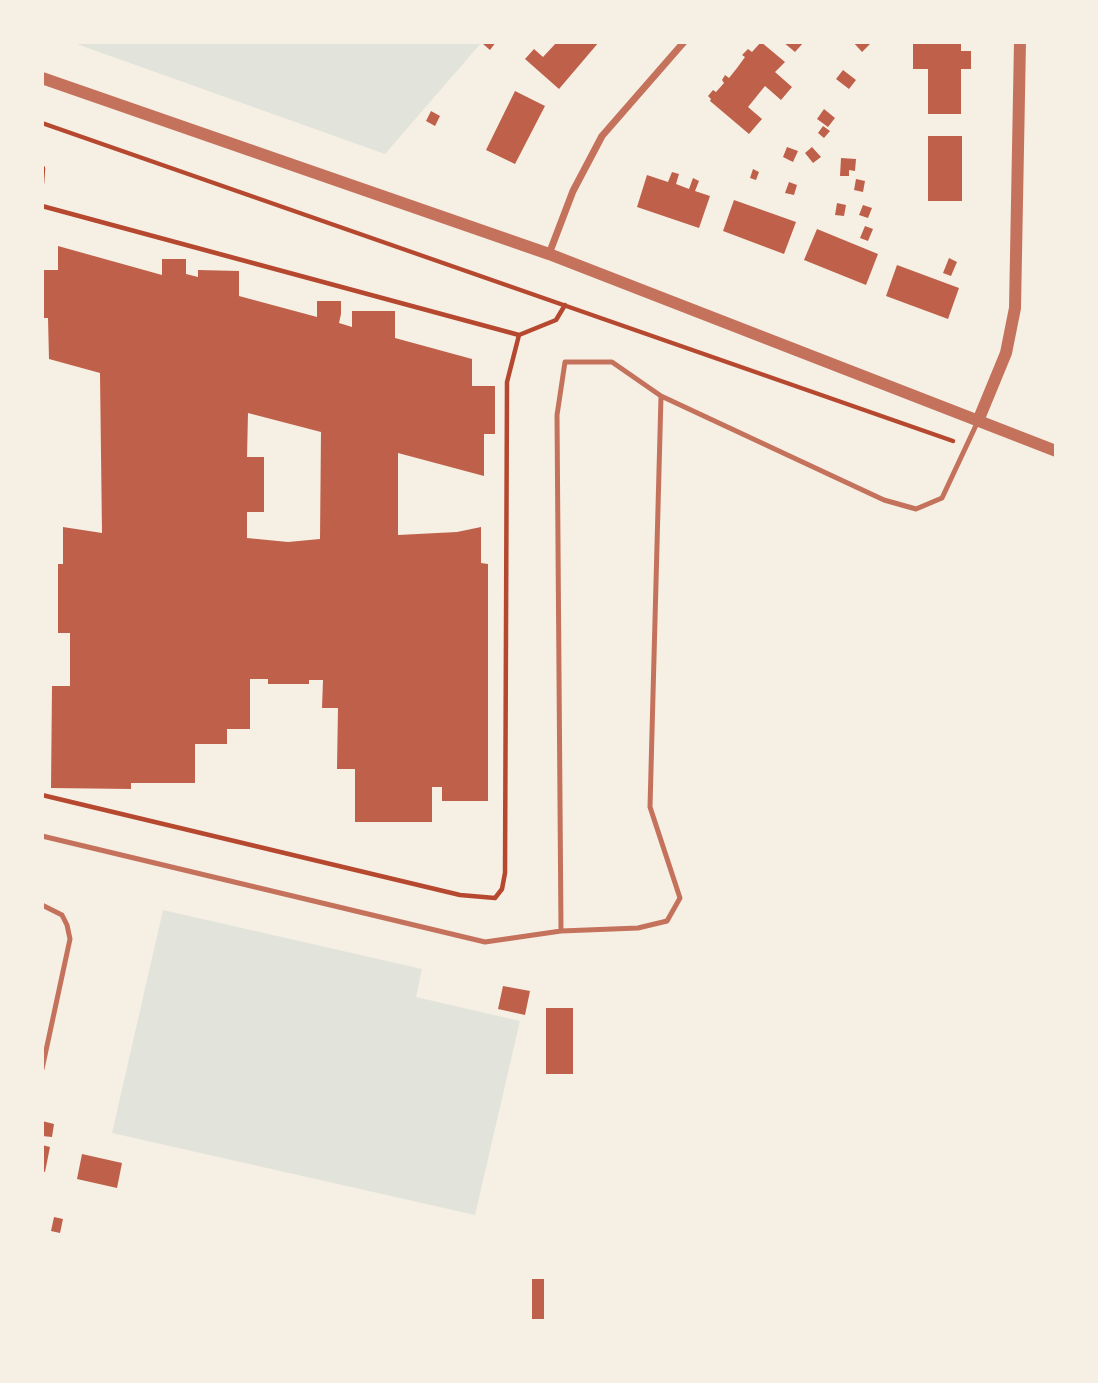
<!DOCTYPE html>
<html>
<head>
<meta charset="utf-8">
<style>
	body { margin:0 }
	#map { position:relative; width:1098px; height:1383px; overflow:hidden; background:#f6efe4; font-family:Signika,sans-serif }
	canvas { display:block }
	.frame { position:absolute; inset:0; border:44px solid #f6efe4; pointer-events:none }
</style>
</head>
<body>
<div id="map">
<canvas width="1098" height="1383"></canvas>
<div class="frame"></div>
</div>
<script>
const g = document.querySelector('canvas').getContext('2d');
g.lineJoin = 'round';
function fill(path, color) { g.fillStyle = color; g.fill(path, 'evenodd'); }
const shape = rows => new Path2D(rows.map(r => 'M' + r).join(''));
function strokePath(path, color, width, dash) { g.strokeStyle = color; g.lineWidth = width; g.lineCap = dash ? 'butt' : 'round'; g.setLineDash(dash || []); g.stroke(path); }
fill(shape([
	[71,42,482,42,385,154],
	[163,910,422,969,416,997,520,1021,475,1215,112,1133]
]), '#e2e4dc');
fill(shape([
	[484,42,496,42,490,50,483,44],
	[557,42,599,42,559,89,525,59,534,49,543,57],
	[761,42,785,62,775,72,792,87,781,100,765,86,748,107,762,119,749,134,710,101,711,99,708,96,713,90,716,92,724,83,722,80,725,75,729,78,737,68,745,57,742,55,748,49,752,52],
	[783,42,804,42,795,52],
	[853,42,872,42,862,52],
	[961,42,961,51,971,51,971,69,961,69,961,114,928,114,928,69,913,69,913,43],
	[843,70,856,80,849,89,836,79],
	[515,91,545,106,515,164,486,150],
	[824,109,835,118,828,127,817,119],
	[431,111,440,116,435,126,426,121],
	[823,126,830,131,824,138,818,133],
	[928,136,962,136,962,201,928,201],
	[787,147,798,151,793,162,783,157],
	[812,147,821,157,813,163,805,153],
	[841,158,856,159,855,171,849,170,849,176,840,176],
	[753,169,759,172,756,180,750,178],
	[672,172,679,174,676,184,689,189,693,178,699,181,695,191,710,196,699,228,637,207,647,175,668,182],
	[856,179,865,181,863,192,854,190],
	[789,182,797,185,794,195,785,193],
	[734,200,796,222,784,254,723,231],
	[837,203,846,205,844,216,835,215],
	[863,205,872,208,868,218,859,215],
	[865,226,873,229,868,241,860,238],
	[817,229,878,254,866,285,804,260],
	[58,246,162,275,162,259,186,259,186,274,198,277,198,270,239,271,239,296,317,317,317,301,341,301,341,314,339,323,352,327,352,311,395,311,395,338,472,359,472,386,495,386,495,434,484,434,484,476,398,453,398,535,457,532,481,527,481,563,488,564,488,801,442,801,442,787,432,787,432,822,355,822,355,769,337,769,338,708,322,708,323,680,309,680,309,684,268,684,268,679,250,679,250,729,227,729,227,744,195,744,195,783,131,783,131,789,51,788,52,686,70,686,70,633,58,633,58,564,63,564,63,527,102,533,100,373,49,359,48,318,42,318,42,270,58,270],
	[248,413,321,432,320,539,288,542,247,538,247,512,264,512,264,457,247,457],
	[949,258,957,262,951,276,943,273],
	[897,265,959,288,948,319,886,296],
	[503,986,530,991,525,1015,498,1009],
	[546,1008,573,1008,573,1074,546,1074],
	[42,1121,54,1124,52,1137,42,1136],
	[42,1145,50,1147,45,1172,42,1171],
	[82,1154,122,1163,117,1188,77,1179],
	[54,1217,63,1219,60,1233,51,1231],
	[532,1279,544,1279,544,1319,532,1319]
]), '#bf614a');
strokePath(shape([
	[42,123,953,441],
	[42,183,43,168],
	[42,206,519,335],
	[42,795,460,895,495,898,502,889,505,873,507,382,519,335,556,320,565,305]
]), '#b5482f', 4.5);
strokePath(shape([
	[42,836,485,942,561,931,557,415,565,362,612,362,661,396,884,500,916,509,942,498,978,421],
	[42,905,62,915,67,925,70,939,42,1069],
	[561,931,638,928,667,921,680,898,650,807,661,396]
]), '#c5725c', 5);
strokePath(shape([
	[549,254,573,191,602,136,684,42]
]), '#c5725c', 7);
strokePath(shape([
	[42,78,549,254,1056,451],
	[978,421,1006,353,1015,308,1020,42]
]), '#c5725c', 12);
</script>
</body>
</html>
